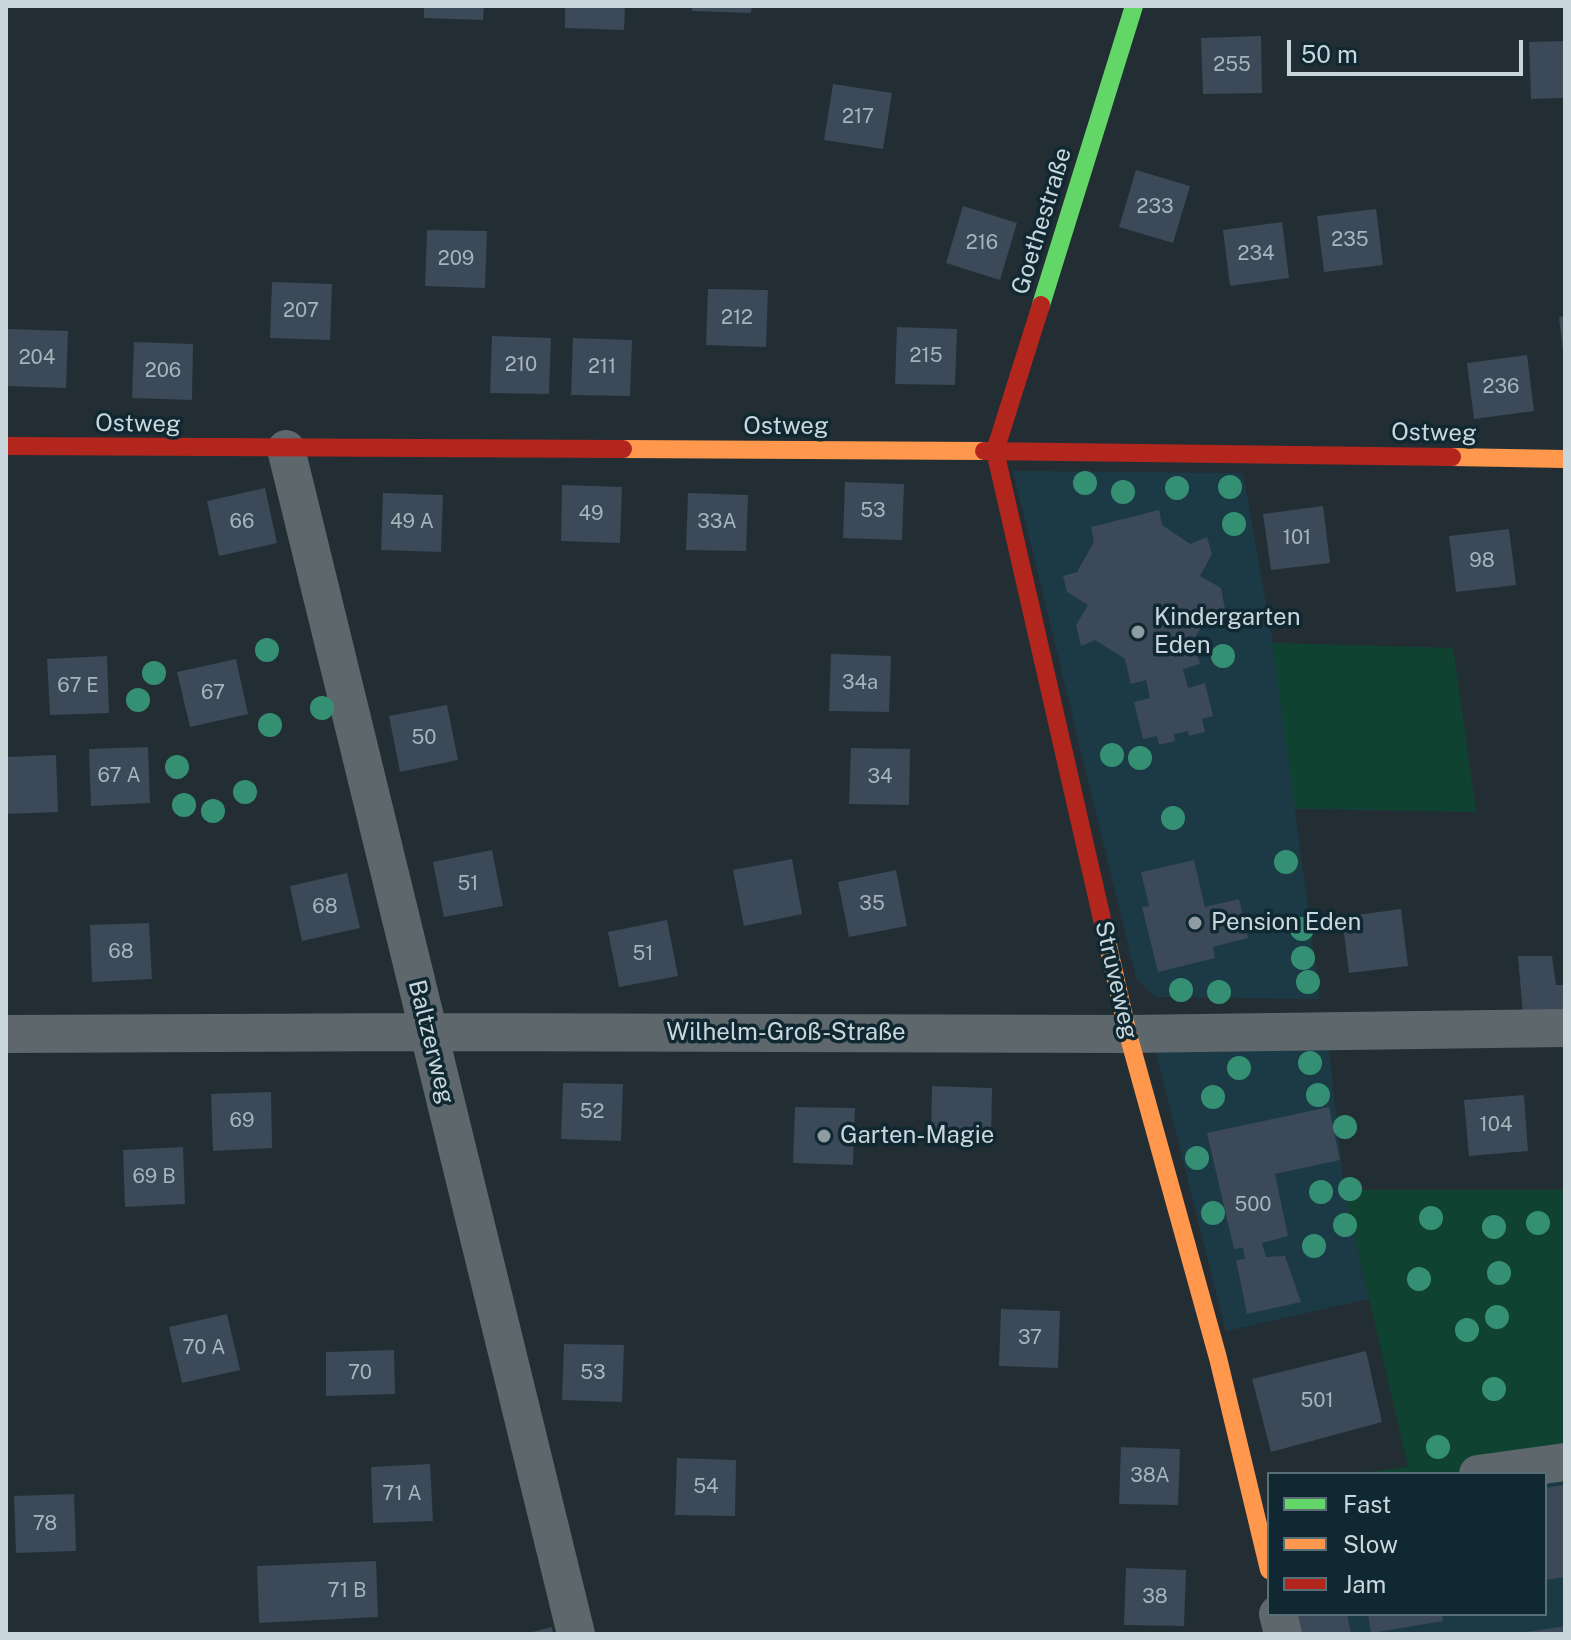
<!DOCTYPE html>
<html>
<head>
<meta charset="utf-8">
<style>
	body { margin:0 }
	#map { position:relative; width:1571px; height:1640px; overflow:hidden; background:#222e34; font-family:"Public Sans",sans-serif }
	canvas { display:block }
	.frame { position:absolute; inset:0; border:8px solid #c9d7dd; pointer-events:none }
	.legend { position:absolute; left:1267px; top:1472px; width:280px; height:144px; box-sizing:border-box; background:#102832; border:2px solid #5a6e76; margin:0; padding:10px 14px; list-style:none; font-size:24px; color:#c9d7dd }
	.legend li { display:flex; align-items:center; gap:16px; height:40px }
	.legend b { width:40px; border:2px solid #5a6e76 }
	.scale { position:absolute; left:1287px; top:40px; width:236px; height:36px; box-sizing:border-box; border:4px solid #c9d7dd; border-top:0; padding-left:10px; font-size:24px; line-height:28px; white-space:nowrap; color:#c9d7dd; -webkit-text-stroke:6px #102832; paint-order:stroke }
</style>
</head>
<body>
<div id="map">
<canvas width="1571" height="1640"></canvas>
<div class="frame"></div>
<ul class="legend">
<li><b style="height:10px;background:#63d668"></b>Fast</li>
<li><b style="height:10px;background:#ff974d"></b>Slow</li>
<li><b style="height:10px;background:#b3261e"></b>Jam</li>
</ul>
<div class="scale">50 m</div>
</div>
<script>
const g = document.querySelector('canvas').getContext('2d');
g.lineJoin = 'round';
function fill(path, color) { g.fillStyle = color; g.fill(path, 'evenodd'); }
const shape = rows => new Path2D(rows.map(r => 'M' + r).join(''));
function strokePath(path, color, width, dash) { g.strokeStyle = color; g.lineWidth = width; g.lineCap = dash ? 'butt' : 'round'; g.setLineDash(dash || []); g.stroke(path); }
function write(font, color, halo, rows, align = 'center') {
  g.font = font + ' "Public Sans",sans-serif'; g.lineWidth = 7; g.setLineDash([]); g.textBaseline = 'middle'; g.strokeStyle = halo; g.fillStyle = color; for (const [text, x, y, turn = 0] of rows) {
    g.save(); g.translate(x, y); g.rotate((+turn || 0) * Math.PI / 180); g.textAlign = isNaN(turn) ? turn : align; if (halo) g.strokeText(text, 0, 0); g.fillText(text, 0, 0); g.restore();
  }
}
fill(shape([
	[1013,471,1243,473,1273,643,1453,648,1476,812,1295,809,1320,999,1155,997,1136,978],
	[1328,1039,1344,1189,1369,1299,1226,1331,1153,1042],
	[1565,1481,1565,1634,1299,1634,1294,1614,1545,1614,1545,1484]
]), '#1c3a46');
fill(shape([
	[1272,643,1453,648,1476,812,1295,808],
	[1344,1190,1565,1190,1565,1481,1545,1484,1545,1474,1350,1474,1408,1467]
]), '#104231');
fill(shape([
	[424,6,484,6,483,20,424,18],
	[565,6,625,6,624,30,565,28],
	[692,6,752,6,751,13,692,11],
	[1261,36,1262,93,1203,94,1201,38],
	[1565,41,1565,98,1531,99,1529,42],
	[833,84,892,93,883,149,824,140],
	[1136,170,1190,186,1173,243,1119,227],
	[963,206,1017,223,1000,280,946,263],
	[1376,209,1383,265,1324,272,1317,216],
	[1282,222,1289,278,1230,286,1223,230],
	[427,230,487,231,485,288,425,286],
	[272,282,332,284,330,340,270,338],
	[708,289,768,290,766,347,706,345],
	[1565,316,1565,352,1563,352,1559,317],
	[897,327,957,329,955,385,895,384],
	[8,329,68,331,66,388,6,386],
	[492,336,551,338,549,394,490,393],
	[573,338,632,340,630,396,571,395],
	[134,342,193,344,192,400,132,398],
	[1527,355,1534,411,1474,419,1467,363],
	[845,482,904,484,902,540,843,538],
	[562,485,622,487,620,543,561,541],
	[265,488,277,543,219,556,207,501],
	[383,493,443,495,441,552,381,550],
	[688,493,748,495,746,551,686,550],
	[1323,506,1330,563,1271,570,1263,514],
	[1159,510,1162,525,1190,544,1207,537,1212,554,1200,576,1221,588,1225,609,1210,613,1193,640,1200,664,1183,669,1188,688,1205,683,1213,716,1202,719,1205,732,1189,736,1188,731,1174,734,1175,741,1159,745,1157,736,1143,739,1134,702,1150,698,1146,680,1131,684,1125,659,1095,640,1081,646,1076,625,1088,605,1067,592,1063,576,1077,572,1094,542,1091,527],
	[1509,529,1516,585,1456,592,1449,536],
	[831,654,891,656,889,712,829,711],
	[107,656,109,713,50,715,47,659],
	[236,659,248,714,190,727,177,672],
	[447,705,458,760,400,772,389,716],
	[148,747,150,803,91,806,89,749],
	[851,748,910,749,909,805,849,804],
	[56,755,58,812,6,814,6,757],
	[492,850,503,906,444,917,433,862],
	[792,859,802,914,744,926,733,870],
	[1194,860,1205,907,1239,899,1248,938,1213,947,1215,958,1158,972,1142,907,1149,906,1141,872],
	[896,870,907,926,849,937,838,882],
	[347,873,360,928,302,941,290,886],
	[1401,909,1408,966,1349,973,1342,917],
	[667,920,678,976,619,987,608,932],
	[149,923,152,979,92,982,90,925],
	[1518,956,1552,956,1556,985,1565,985,1565,1014,1523,1015],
	[563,1083,623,1084,621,1141,561,1139],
	[932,1086,992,1088,991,1144,931,1143],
	[271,1092,272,1148,213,1151,211,1094],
	[1524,1095,1528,1151,1469,1156,1464,1100],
	[795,1107,855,1108,853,1165,793,1163],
	[1329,1107,1340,1160,1275,1174,1288,1236,1262,1243,1266,1257,1285,1256,1301,1302,1247,1314,1236,1260,1245,1259,1243,1248,1234,1249,1207,1133],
	[183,1147,185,1204,125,1207,123,1150],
	[1001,1309,1060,1311,1058,1368,999,1366],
	[227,1314,240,1370,182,1383,169,1327],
	[564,1344,624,1345,622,1402,562,1400],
	[394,1350,395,1394,326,1396,326,1352],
	[1366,1351,1382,1422,1271,1452,1252,1379],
	[1121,1447,1180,1449,1178,1505,1119,1504],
	[677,1458,736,1460,735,1516,675,1515],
	[430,1464,433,1521,373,1523,371,1467],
	[1564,1485,1565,1577,1545,1580,1545,1488],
	[74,1494,76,1551,16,1553,14,1496],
	[376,1561,378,1617,259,1623,257,1566],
	[1126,1568,1186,1570,1184,1626,1124,1625],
	[1294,1614,1347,1614,1351,1634,1299,1634],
	[1368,1614,1442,1614,1443,1621,1371,1633],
	[1565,1626,1565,1634,1527,1634,1527,1632],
	[552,1627,553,1634,528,1634,528,1633]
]), '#3b4958');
strokePath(shape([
	[286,449,576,1634],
	[6,1034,429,1032,1128,1034,1565,1028],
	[1478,1474,1565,1462],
	[1278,1614,1283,1634]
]), '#5e676c', 38);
strokePath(shape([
	[1041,305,1134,6]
]), '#63d668', 18);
strokePath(shape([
	[623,449,984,451],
	[1452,457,1565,459],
	[1107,941,1128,1034,1218,1358,1269,1570]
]), '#ff974d', 18);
strokePath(shape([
	[1041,305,995,451,1107,941],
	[6,446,623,449],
	[984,451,1452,457]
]), '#b3261e', 18);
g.fillStyle = '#359073';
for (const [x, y] of [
	[1085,483],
	[1230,487],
	[1177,488],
	[1123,492],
	[1234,524],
	[267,650],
	[1223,656],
	[154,673],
	[138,700],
	[322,708],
	[270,725],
	[1112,755],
	[1140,758],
	[177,767],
	[245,792],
	[184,805],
	[213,811],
	[1173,818],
	[1286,862],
	[1302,929],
	[1303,958],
	[1308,982],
	[1181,990],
	[1219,992],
	[1310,1063],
	[1239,1068],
	[1318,1095],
	[1213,1097],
	[1345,1127],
	[1197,1158],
	[1350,1189],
	[1321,1192],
	[1213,1213],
	[1431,1218],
	[1538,1223],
	[1345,1225],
	[1494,1227],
	[1314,1246],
	[1499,1273],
	[1419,1279],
	[1497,1317],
	[1467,1330],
	[1494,1389],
	[1438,1447]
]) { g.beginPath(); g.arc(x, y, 12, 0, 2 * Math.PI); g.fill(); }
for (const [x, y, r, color] of [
	[1138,632,8,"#8f9ca2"],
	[1195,923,8,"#8f9ca2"],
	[824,1136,8,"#8f9ca2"]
]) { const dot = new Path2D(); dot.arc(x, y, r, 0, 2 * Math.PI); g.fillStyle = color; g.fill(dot); strokePath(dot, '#102832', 3); }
write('20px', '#a6b4bc', null, [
	["255",1232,65],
	["217",858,117],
	["233",1155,207],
	["235",1350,240],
	["216",982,243],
	["234",1256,254],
	["209",456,259],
	["207",301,311],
	["212",737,318],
	["215",926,356],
	["204",37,358],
	["210",521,365],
	["211",602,367],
	["206",163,371],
	["236",1501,387],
	["53",873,511],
	["49",591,514],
	["66",242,522],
	["49 A",412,522],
	["33A",717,522],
	["101",1297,538],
	["98",1482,561],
	["34a",860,683],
	["67 E",78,686],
	["67",213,693],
	["50",424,738],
	["67 A",119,776],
	["34",880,777],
	["51",468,884],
	["35",872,904],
	["68",325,907],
	["68",121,952],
	["51",643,954],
	["52",592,1112],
	["69",242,1121],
	["104",1496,1125],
	["69 B",154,1177],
	["500",1253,1205],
	["37",1030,1338],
	["70 A",204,1348],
	["70",360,1373],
	["53",593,1373],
	["501",1317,1401],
	["38A",1150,1476],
	["54",706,1487],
	["71 A",402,1494],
	["78",45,1524],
	["71 B",347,1591],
	["38",1155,1597]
]);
write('24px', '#c9d7dd', '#102832', [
	["Goethestraße",1042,221,-73],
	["Ostweg",138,424,1],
	["Ostweg",786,427],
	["Ostweg",1434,433,1],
	["Struveweg",1116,980,77],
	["Wilhelm-Groß-Straße",786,1033],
	["Baltzerweg",431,1042,76]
]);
write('24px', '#c9d7dd', '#102832', [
	["Kindergarten",1154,618],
	["Eden",1154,646],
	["Pension Eden",1211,923],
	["Garten-Magie",840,1136]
], 'left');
</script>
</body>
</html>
